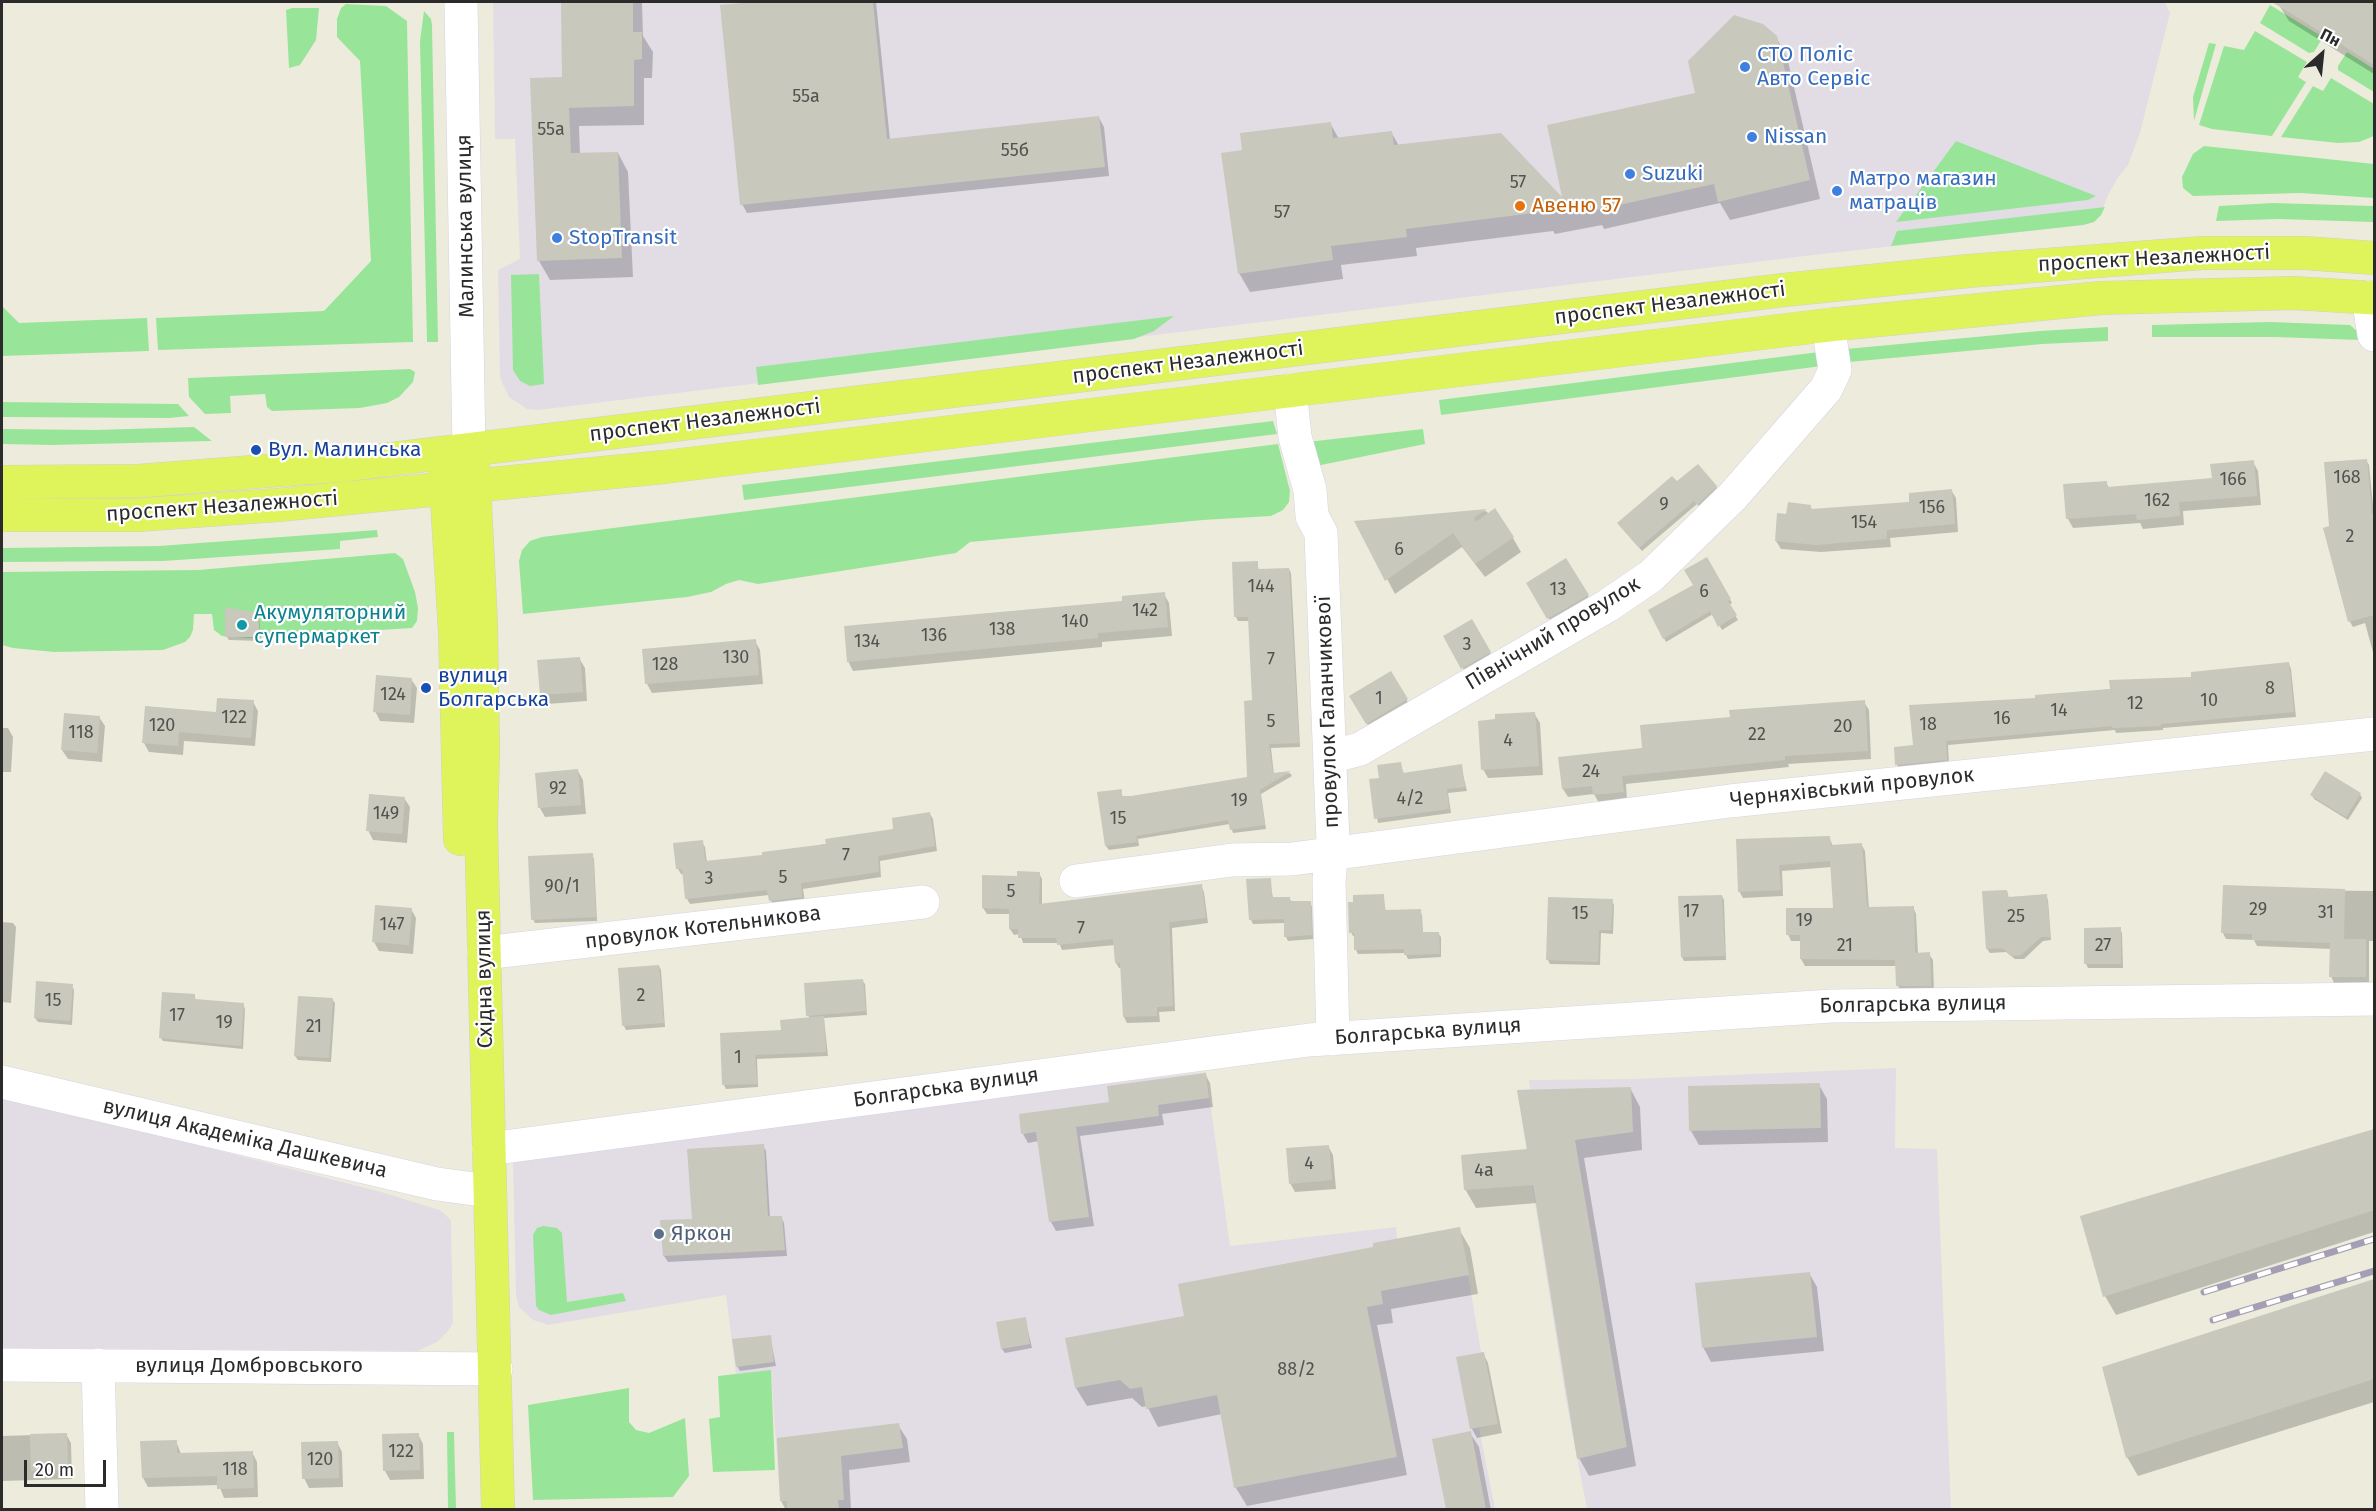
<!DOCTYPE html>
<html>
<head>
<meta charset="utf-8">
<style>
	body { margin:0 }
	#map { position:relative; width:2376px; height:1511px; overflow:hidden; background:#edecdc; font-family:"Fira Sans",sans-serif }
	canvas { display:block }
	.frame { position:absolute; inset:0; border:3px solid #2b2b2b; pointer-events:none }
	.north { position:absolute; left:2292px; top:24px; width:60px; height:60px; -webkit-text-stroke:4px #fff; paint-order:stroke; rotate:27deg; font-size:16px; font-weight:700; line-height:24px; text-align:center; color:#2b2b2b }
	.north::after { content:''; display:block; margin:auto; width:21px; height:27px; background:#2b2b2b; clip-path:polygon(50% 0,100% 100%,50% 72%,0 100%) }
	.scale { position:absolute; left:24px; top:1460px; width:82px; height:27px; box-sizing:border-box; border:3px solid #2b2b2b; border-top:0; padding-left:8px; font-size:18px; line-height:21px; white-space:nowrap; color:#2b2b2b; -webkit-text-stroke:4px #fff; paint-order:stroke }
</style>
</head>
<body>
<div id="map">
<canvas width="2376" height="1511"></canvas>
<div class="frame"></div>
<div class="north">Пн</div>
<div class="scale">20 m</div>
</div>
<script>
const g = document.querySelector('canvas').getContext('2d');
g.lineJoin = 'round';
function fill(path, color) { g.fillStyle = color; g.fill(path, 'evenodd'); }
const shape = rows => new Path2D(rows.map(r => 'M' + r).join(''));
function strokePath(path, color, width, dash) { g.strokeStyle = color; g.lineWidth = width; g.lineCap = dash ? 'butt' : 'round'; g.setLineDash(dash || []); g.stroke(path); }
function write(font, color, halo, rows, align = 'center') {
  g.font = font + ' "Fira Sans",sans-serif'; g.lineWidth = 4.5; g.setLineDash([]); g.textBaseline = 'middle'; g.strokeStyle = halo; g.fillStyle = color; for (const [text, x, y, turn = 0] of rows) {
    g.save(); g.translate(x, y); g.rotate((+turn || 0) * Math.PI / 180); g.textAlign = isNaN(turn) ? turn : align; if (halo) g.strokeText(text, 0, 0); g.fillText(text, 0, 0); g.restore();
  }
}
fill(shape([
	[493,2,2165,2,2170,13,2140,133,2128,165,2117,179,2107,197,2101,215,2094,222,2083,225,1805,256,538,410,527,409,509,397,500,378,498,270,520,259,515,139,495,139],
	[1896,1068,1895,1148,1937,1149,1951,1509,1587,1509,1566,1400,1517,1090,1530,1089,1529,1080,1634,1079],
	[1206,1072,1230,1246,1396,1227,1397,1239,1460,1227,1481,1352,1484,1352,1498,1424,1479,1428,1495,1509,787,1509,787,1501,780,1501,771,1371,736,1374,726,1295,548,1325,533,1320,519,1307,516,1296,513,1160,979,1098],
	[2,1095,381,1192,440,1210,451,1220,453,1323,448,1331,437,1342,417,1351,2,1348]
]), '#e2dde5');
fill(shape([
	[346,4,386,6,407,21,413,342,158,350,156,318,324,311,371,261,360,61,337,37,337,19,341,8],
	[2270,5,2323,37,2314,52,2309,53,2260,23],
	[292,8,319,8,316,40,300,65,289,68,286,10],
	[424,11,431,19,432,25,438,342,427,342,420,41],
	[2255,31,2307,62,2298,77,2306,82,2272,136,2212,129,2199,125,2224,46,2244,50],
	[2209,43,2216,44,2194,121,2193,97],
	[2347,52,2374,69,2374,92,2338,70,2338,66],
	[2331,78,2374,104,2374,136,2359,142,2338,143,2281,137,2313,86,2323,91],
	[1956,141,2096,196,2088,200,1896,222],
	[2204,146,2374,164,2374,198,2301,193,2193,196,2183,188,2182,177,2193,154],
	[2273,203,2374,206,2374,222,2278,219,2216,221,2219,206],
	[2105,207,2101,215,2094,222,2083,225,1891,246,1897,231],
	[539,274,544,384,530,386,520,381,513,370,511,275],
	[2,306,19,323,147,318,149,351,2,356],
	[1174,316,1154,331,1134,339,758,385,756,367],
	[2270,322,2350,325,2357,331,2360,340,2275,337,2152,337,2152,325],
	[2108,327,2108,341,2042,344,1849,362,1846,349,2040,331],
	[1819,352,1822,366,1441,415,1439,400],
	[410,369,415,372,413,382,399,397,387,403,360,408,272,411,267,407,265,394,230,396,231,413,205,414,189,397,188,378],
	[2,402,178,404,189,416,169,418,2,417],
	[1273,421,1277,434,744,500,742,485],
	[194,427,212,441,52,445,2,444,2,429,96,430],
	[1423,429,1425,444,1316,466,1307,442],
	[1278,444,1290,491,1289,502,1283,510,1271,516,1203,520,970,542,956,553,758,584,739,580,726,584,711,592,687,597,523,614,519,561,522,550,530,541,542,537],
	[377,530,378,537,340,541,340,549,163,561,2,562,2,548,159,546],
	[395,553,403,559,415,592,418,608,417,621,412,628,249,638,222,636,214,630,212,614,194,614,193,630,190,637,185,642,163,650,54,652,13,648,2,645,2,572,198,570],
	[543,1226,557,1228,562,1233,567,1302,623,1293,626,1301,551,1315,539,1310,536,1306,533,1235,537,1228],
	[771,1370,775,1470,713,1472,709,1419,720,1417,718,1376],
	[629,1388,629,1422,636,1430,649,1433,685,1418,689,1476,673,1497,533,1500,528,1405],
	[447,1432,454,1432,456,1509,448,1509]
]), '#98e599');
fill(shape([
	[562,2,642,2,643,36,653,52,652,78,644,78,644,125,579,126,580,155,618,153,628,172,633,277,550,280,539,261,564,78],
	[769,2,876,2,890,140,1099,118,1104,127,1109,176,747,213,742,204,722,6],
	[2282,2,2374,2,2374,74,2289,21,2279,5],
	[1776,37,1787,57,1820,199,1730,220,1720,203,1604,229,1602,225,1555,234,1553,231,1416,248,1417,256,1341,265,1343,279,1250,292,1239,273,1244,151,1330,123,1339,139,1391,132,1399,146,1565,202,1696,94],
	[2366,460,2369,465,2374,515,2374,656,2365,623,2353,627,2350,622,2325,529,2331,528],
	[2253,462,2258,471,2261,505,2183,511,2184,525,2143,529,2140,523,2073,528,2068,519,2065,486,2106,482,2109,488,2213,479],
	[1677,483,1716,486,1718,491,1700,508,1697,504,1642,551,1621,527],
	[1951,490,1956,498,1958,532,1890,538,1891,547,1821,552,1781,549,1776,541,1788,516,1810,506,1813,511,1911,503],
	[1486,511,1513,538,1521,552,1485,577,1462,547,1395,594,1357,522],
	[1706,559,1732,603,1729,605,1738,620,1722,630,1713,614,1666,642,1650,611,1695,585],
	[1566,560,1590,599,1551,622,1528,584],
	[1257,563,1259,570,1289,569,1291,573,1300,747,1271,748,1274,775,1290,773,1292,776,1261,794,1266,829,1233,833,1230,824,1138,839,1139,846,1109,850,1106,846,1121,790,1123,798,1248,778,1254,702,1250,621,1238,621,1236,617,1233,564],
	[1164,594,1169,603,1172,636,1102,642,1102,647,853,671,848,661],
	[257,614,259,618,261,641,229,640,226,636],
	[1471,621,1492,656,1465,672,1445,636],
	[755,641,760,650,763,684,652,693,647,684,644,650],
	[579,658,585,668,587,701,547,704,542,695,538,662],
	[2289,664,2291,669,2296,717,2163,728,2163,730,2116,733,2115,730,1948,745,1949,764,1899,769,1897,765,1914,747,2037,699],
	[1391,674,1409,704,1369,727,1351,697],
	[411,679,417,688,414,723,380,721,375,711],
	[253,702,258,711,255,746,184,741,183,755,149,752,144,743],
	[1864,702,1869,710,1871,759,1788,764,1789,767,1626,784,1627,800,1599,803,1594,794,1568,797,1563,789,1560,759,1644,749],
	[1534,713,1540,723,1543,775,1488,778,1483,769],
	[99,717,105,726,102,762,68,759,62,750],
	[2,728,8,728,13,737,11,772,2,772],
	[1400,763,1404,774,1461,766,1467,791,1448,793,1451,813,1378,823,1370,781,1381,779],
	[578,771,583,780,586,814,545,817,540,808,537,774],
	[2360,794,2362,798,2348,820,2314,799,2312,795],
	[404,798,410,807,407,843,373,840,368,830],
	[930,814,933,819,937,851,880,861,881,877,803,889,805,902,773,906,769,895,690,904,687,899,684,874,681,874,678,869,702,842,705,847,707,863,764,856,895,830],
	[1829,837,1833,846,1861,844,1865,851,1869,909,1913,907,1916,914,1918,954,1929,954,1933,960,1934,992,1902,993,1898,986,1897,966,1805,966,1801,959,1801,941,1791,941,1788,934,1835,909,1832,867,1782,871,1783,896,1743,898,1739,891,1737,840],
	[592,855,594,859,597,921,535,923,533,919],
	[1039,873,1042,879,1042,905,1201,886,1204,892,1208,923,1172,928,1175,1011,1159,1012,1160,1022,1127,1023,1124,1017,1122,968,1119,968,1116,963,1115,945,1062,950,1059,943,1023,943,1020,934,1014,935,1010,929,1011,914,987,914,983,908,1019,877],
	[1270,880,1273,898,1289,898,1292,902,1310,902,1312,907,1313,939,1288,941,1286,937,1285,923,1253,924,1251,920],
	[2294,890,2374,891,2374,941,2369,941,2369,983,2334,983,2331,976,2331,949,2257,946,2254,940,2226,939,2223,933],
	[2007,891,2009,898,2046,896,2048,900,2051,940,2043,941,2024,959,2015,959,2006,952,1990,953,1987,949],
	[1383,896,1386,912,1420,911,1422,915,1423,934,1438,933,1441,937,1441,957,1408,959,1405,953,1358,954,1356,950,1355,936,1353,936,1351,932,1354,903],
	[1722,896,1724,900,1726,960,1684,961,1682,957],
	[1612,901,1614,905,1613,934,1601,933,1600,965,1550,964,1548,960],
	[411,909,416,918,413,954,379,951,374,942],
	[2,922,13,923,16,927,11,1003,2,1002],
	[2120,929,2122,933,2123,968,2088,968,2086,964],
	[659,966,661,970,665,1027,626,1030,624,1026],
	[862,980,865,984,867,1015,824,1018,828,1056,757,1059,758,1087,726,1089,724,1085,722,1034,783,1032,810,1019,808,1015],
	[38,983,72,986,74,990,72,1025,38,1022,35,1018],
	[194,996,196,1000,243,1004,245,1009,243,1049,163,1041,160,1037],
	[332,999,335,1003,331,1062,298,1060,295,1056],
	[1205,1074,1210,1083,1213,1107,1162,1114,1164,1125,1080,1136,1094,1226,1056,1231,1051,1222,1039,1141,1028,1143,1023,1134],
	[1819,1085,1827,1099,1828,1142,1699,1145,1691,1131],
	[1630,1088,1640,1107,1642,1150,1584,1158,1636,1466,1589,1476,1579,1458,1537,1203,1476,1208,1465,1189],
	[2374,1130,2374,1232,2116,1315,2105,1296,2082,1217],
	[763,1146,766,1151,770,1218,781,1217,784,1223,787,1256,668,1262,664,1256,662,1222,693,1221],
	[1328,1146,1333,1155,1336,1189,1295,1192,1290,1183],
	[1459,1229,1470,1248,1478,1294,1391,1309,1393,1323,1377,1325,1407,1475,1247,1506,1236,1488,1222,1414,1158,1427,1147,1406,1142,1407,1132,1398,1087,1406,1076,1388,1186,1317,1375,1248],
	[1809,1273,1817,1287,1824,1351,1711,1362,1703,1347],
	[2374,1281,2374,1402,2138,1476,2127,1457,2104,1368],
	[1025,1318,1032,1348,1005,1353,1002,1349],
	[770,1336,776,1366,740,1371,737,1366],
	[1483,1353,1488,1363,1502,1433,1477,1438,1472,1429,1458,1358],
	[898,1425,907,1439,910,1462,849,1470,851,1510,786,1510,781,1501,778,1439],
	[1470,1433,1479,1447,1491,1510,1448,1510,1434,1440],
	[66,1434,71,1443,72,1479,2,1481,2,1436],
	[418,1434,423,1444,424,1479,390,1480,385,1471],
	[176,1441,181,1454,252,1452,257,1462,258,1497,224,1498,219,1485,148,1487,143,1478],
	[337,1442,342,1452,343,1487,309,1488,304,1478]
]), '#0003');
fill(shape([
	[561,2,633,2,633,32,642,32,642,59,634,60,634,106,569,108,571,153,618,152,622,258,537,261,530,78,562,77],
	[754,2,873,2,887,139,1099,116,1105,167,740,205,720,5],
	[2272,2,2374,2,2374,65,2336,41],
	[1734,15,1763,24,1777,36,1810,180,1718,202,1714,184,1592,211,1591,206,1542,215,1542,212,1406,229,1407,237,1331,246,1333,260,1238,274,1221,153,1242,150,1240,133,1331,122,1333,138,1392,131,1394,145,1501,133,1562,197,1547,125,1695,93,1688,61],
	[2367,459,2372,514,2374,514,2374,615,2348,622,2323,528,2329,526,2324,462],
	[2254,460,2257,496,2179,502,2180,516,2137,520,2136,514,2066,519,2063,484,2107,481,2107,487,2212,478,2210,464],
	[1698,464,1717,486,1697,505,1694,501,1639,548,1617,523,1672,476,1677,481],
	[1952,489,1955,524,1887,530,1887,539,1816,545,1775,541,1777,513,1786,514,1788,502,1811,505,1811,509,1909,502,1909,493],
	[1495,508,1514,537,1475,564,1453,533,1385,581,1354,521,1487,509,1474,518,1476,522],
	[1707,557,1731,599,1728,601,1737,615,1718,627,1710,611,1663,639,1648,610,1693,585,1684,570],
	[1566,558,1589,595,1547,619,1526,583],
	[1258,561,1258,569,1289,568,1299,743,1269,744,1273,773,1291,771,1260,790,1265,825,1230,830,1228,820,1136,836,1137,842,1105,846,1097,792,1122,789,1122,796,1131,796,1247,777,1244,701,1252,700,1248,617,1234,617,1232,562],
	[1165,592,1168,627,1098,633,1098,638,847,662,844,626,1122,601,1122,596],
	[225,607,258,613,260,637,225,637],
	[1472,619,1491,652,1461,669,1443,636],
	[756,639,759,675,645,684,642,649],
	[580,657,583,692,540,695,537,660],
	[2289,662,2294,712,2161,724,2161,726,2112,728,2112,726,1946,741,1947,760,1895,765,1894,747,1913,745,1909,705,2035,698,2035,695,2110,689,2109,680,2191,677,2191,672],
	[1391,671,1408,699,1366,724,1349,696],
	[376,675,412,678,410,715,373,712],
	[217,698,254,700,251,738,179,732,178,746,142,743,145,706,216,712],
	[1865,700,1868,751,1785,756,1785,760,1622,776,1624,792,1593,795,1592,786,1562,789,1558,757,1642,748,1640,725,1730,717,1729,710],
	[1535,712,1539,766,1481,770,1478,721,1495,719,1495,714],
	[64,713,100,716,97,753,61,750],
	[1401,762,1403,773,1462,764,1465,787,1447,789,1449,809,1374,819,1369,779,1379,778,1377,765],
	[578,769,581,805,538,808,535,773],
	[2325,771,2361,793,2346,817,2310,795],
	[369,794,405,797,402,834,366,831],
	[930,812,935,846,878,856,879,872,801,883,802,897,769,901,767,890,685,899,682,869,676,869,673,843,703,840,705,861,762,855,762,852,826,844,825,839,893,829,892,818],
	[1830,836,1831,845,1862,843,1867,907,1914,906,1915,953,1930,952,1931,986,1896,986,1895,960,1800,959,1800,935,1786,935,1786,908,1833,908,1830,861,1779,865,1781,890,1738,892,1736,839],
	[593,853,596,917,531,920,528,856],
	[1017,871,1040,872,1039,904,1202,884,1206,918,1169,922,1173,1006,1157,1007,1157,1016,1123,1017,1120,963,1115,963,1113,939,1057,945,1056,938,1018,938,1018,929,1009,929,1009,909,982,908,982,875,1017,876],
	[1271,878,1272,897,1290,897,1290,901,1311,901,1312,935,1284,937,1284,919,1249,920,1246,879],
	[2223,885,2345,889,2344,939,2366,939,2366,977,2329,977,2330,943,2252,940,2252,934,2221,933],
	[2007,890,2008,897,2047,894,2050,937,2041,937,2021,955,2012,956,2002,948,1986,949,1982,891],
	[1384,894,1385,910,1421,909,1422,932,1439,932,1440,954,1404,955,1404,949,1354,950,1354,933,1349,933,1348,902,1353,902,1353,895],
	[1722,895,1725,956,1681,957,1678,896],
	[1548,897,1613,899,1611,930,1599,930,1598,962,1546,960],
	[375,905,412,908,409,945,372,942],
	[2121,927,2121,964,2084,964,2084,928],
	[659,965,664,1023,622,1026,618,968],
	[863,979,866,1011,806,1016,804,983],
	[36,981,73,984,70,1021,34,1018],
	[162,992,195,994,195,999,244,1003,241,1046,159,1038],
	[298,996,333,998,329,1058,294,1056],
	[824,1016,826,1052,755,1055,757,1084,722,1085,720,1033,781,1030,780,1020],
	[1206,1073,1209,1098,1158,1105,1159,1116,1076,1127,1089,1217,1049,1222,1036,1132,1021,1134,1019,1114,1109,1102,1107,1086],
	[1820,1083,1821,1128,1689,1131,1688,1086],
	[1631,1087,1633,1132,1575,1140,1627,1447,1577,1459,1533,1185,1464,1190,1461,1155,1527,1149,1517,1090],
	[2374,1129,2374,1210,2103,1297,2080,1216],
	[764,1144,768,1216,782,1216,785,1250,663,1256,660,1220,692,1219,687,1149],
	[1329,1145,1332,1180,1289,1184,1286,1148],
	[1460,1227,1469,1275,1381,1291,1383,1304,1367,1307,1397,1457,1234,1488,1217,1395,1146,1409,1142,1387,1130,1389,1120,1380,1075,1388,1065,1338,1184,1316,1178,1284,1373,1247,1373,1243],
	[1810,1272,1817,1337,1702,1348,1695,1283],
	[2374,1279,2374,1379,2126,1458,2102,1367],
	[1026,1317,1030,1344,1001,1349,996,1322],
	[771,1335,774,1362,736,1367,732,1339],
	[1484,1352,1498,1424,1470,1429,1456,1357],
	[899,1423,903,1448,841,1456,844,1500,838,1500,839,1509,787,1509,787,1501,780,1501,777,1438],
	[1471,1431,1486,1509,1446,1509,1432,1439],
	[67,1433,68,1470,31,1471,30,1434],
	[419,1433,420,1470,383,1471,382,1434],
	[177,1440,177,1453,253,1451,254,1488,217,1489,217,1476,142,1478,140,1441],
	[338,1441,339,1478,302,1479,301,1442]
]), '#c8c8bc');
const minor = shape([
	[461,2,469,450],
	[2368,297,2374,335],
	[1290,390,1295,437,1310,490,1312,516,1321,533,1333,843,1329,880,1333,1039],
	[1330,757,1360,749,1607,606,1651,576,1733,496,1826,389,1835,370,1828,325],
	[1076,881,1232,860,1292,859,1730,801,2374,734],
	[484,953,923,902],
	[2,1082,437,1184,489,1191],
	[489,1149,1309,1040,1832,1006,2374,999],
	[2,1365,496,1369],
	[98,1365,102,1510]
]);
const major = shape([
	[473,463,481,623,483,751,481,825,498,1510],
	[445,468,455,632,460,839],
	[2,482,138,481,343,465,1784,290,1968,271,2202,253,2304,253,2374,258],
	[2,515,137,515,278,505,664,467,1828,325,2101,298,2294,293,2374,298]
]);
strokePath(minor, '#d5d2e4', 34);
strokePath(major, '#d0d0d0', 34);
strokePath(minor, '#fff', 33);
strokePath(major, '#dff45b', 33);
const rail = shape([
	[2204,1292,2374,1239],
	[2213,1320,2374,1271]
]);
strokePath(rail, '#a49fb5', 7);
strokePath(rail, '#fff', 4.5, [14]);
for (const [x, y, r, color] of [
	[1745,67,6,"#3f7fe0"],
	[1752,137,6,"#3f7fe0"],
	[1630,174,6,"#3f7fe0"],
	[1837,191,6,"#3f7fe0"],
	[1520,206,6,"#e8710a"],
	[557,238,6,"#3f7fe0"],
	[256,450,6,"#1a4fb4"],
	[242,625,6,"#0f9aa8"],
	[426,688,6,"#1a4fb4"],
	[659,1234,6,"#5c6f8a"]
]) { const dot = new Path2D(); dot.arc(x, y, r, 0, 2 * Math.PI); g.fillStyle = color; g.fill(dot); strokePath(dot, '#fff', 2); }
write('18px', '#52524f', null, [
	["55а",806,97],
	["55а",551,130],
	["55б",1015,151],
	["57",1518,183],
	["57",1282,213],
	["168",2347,478],
	["166",2233,480],
	["162",2157,501],
	["9",1664,505],
	["156",1932,508],
	["154",1864,523],
	["2",2350,537],
	["6",1399,550],
	["144",1261,587],
	["13",1558,590],
	["6",1704,592],
	["142",1145,611],
	["140",1075,622],
	["138",1002,630],
	["136",934,636],
	["134",867,642],
	["3",1467,645],
	["130",736,658],
	["7",1271,660],
	["128",665,665],
	["8",2270,689],
	["124",393,695],
	["1",1379,699],
	["10",2209,701],
	["12",2135,704],
	["14",2059,711],
	["122",234,718],
	["16",2002,719],
	["5",1271,722],
	["18",1928,725],
	["120",162,726],
	["20",1843,727],
	["118",81,733],
	["22",1757,735],
	["4",1508,741],
	["24",1591,772],
	["92",558,789],
	["4/2",1410,799],
	["19",1239,801],
	["149",386,814],
	["15",1118,819],
	["7",846,856],
	["5",783,878],
	["3",709,879],
	["90/1",562,887],
	["5",1011,892],
	["29",2258,910],
	["17",1691,912],
	["31",2326,913],
	["15",1580,914],
	["25",2016,917],
	["19",1804,921],
	["147",392,925],
	["7",1081,929],
	["21",1845,946],
	["27",2103,946],
	["2",641,996],
	["15",53,1001],
	["17",177,1016],
	["19",224,1023],
	["21",314,1027],
	["1",738,1058],
	["4",1309,1164],
	["4а",1484,1171],
	["88/2",1296,1370],
	["122",401,1452],
	["120",320,1460],
	["118",235,1470]
]);
write('21px', '#366cbe', '#fff', [
	["СТО Поліс",1757,55],
	["Авто Сервіс",1757,79],
	["Nissan",1764,137],
	["Suzuki",1642,174],
	["Матро магазин",1849,179],
	["матраців",1849,203],
	["StopTransit",569,238]
], 'left');
write('21px', '#c56008', '#fff', [
	["Авеню 57",1532,206]
], 'left');
write('21px', '#2b2b2b', '#fff', [
	["Малинська вулиця",466,226,-91],
	["проспект Незалежності",2154,259,-3],
	["проспект Незалежності",1670,304,-7],
	["проспект Незалежності",1188,363,-7],
	["проспект Незалежності",705,421,-7],
	["проспект Незалежності",222,507,-4],
	["Північний провулок",1553,634,-31],
	["провулок Галанчикової",1328,712,-92],
	["Черняхівський провулок",1852,788,-6],
	["провулок Котельникова",703,928,-7],
	["Східна вулиця",485,979,-91],
	["Болгарська вулиця",1913,1005,-1],
	["Болгарська вулиця",1428,1032,-4],
	["Болгарська вулиця",946,1088,-8],
	["вулиця Академіка Дашкевича",245,1139,13],
	["вулиця Домбровського",249,1366]
]);
write('21px', '#164399', '#fff', [
	["Вул. Малинська",268,450],
	["вулиця",438,676],
	["Болгарська",438,700]
], 'left');
write('21px', '#0d838f', '#fff', [
	["Акумуляторний",254,613],
	["супермаркет",254,637]
], 'left');
write('21px', '#4e5e75', '#fff', [
	["Яркон",671,1234]
], 'left');
</script>
</body>
</html>
